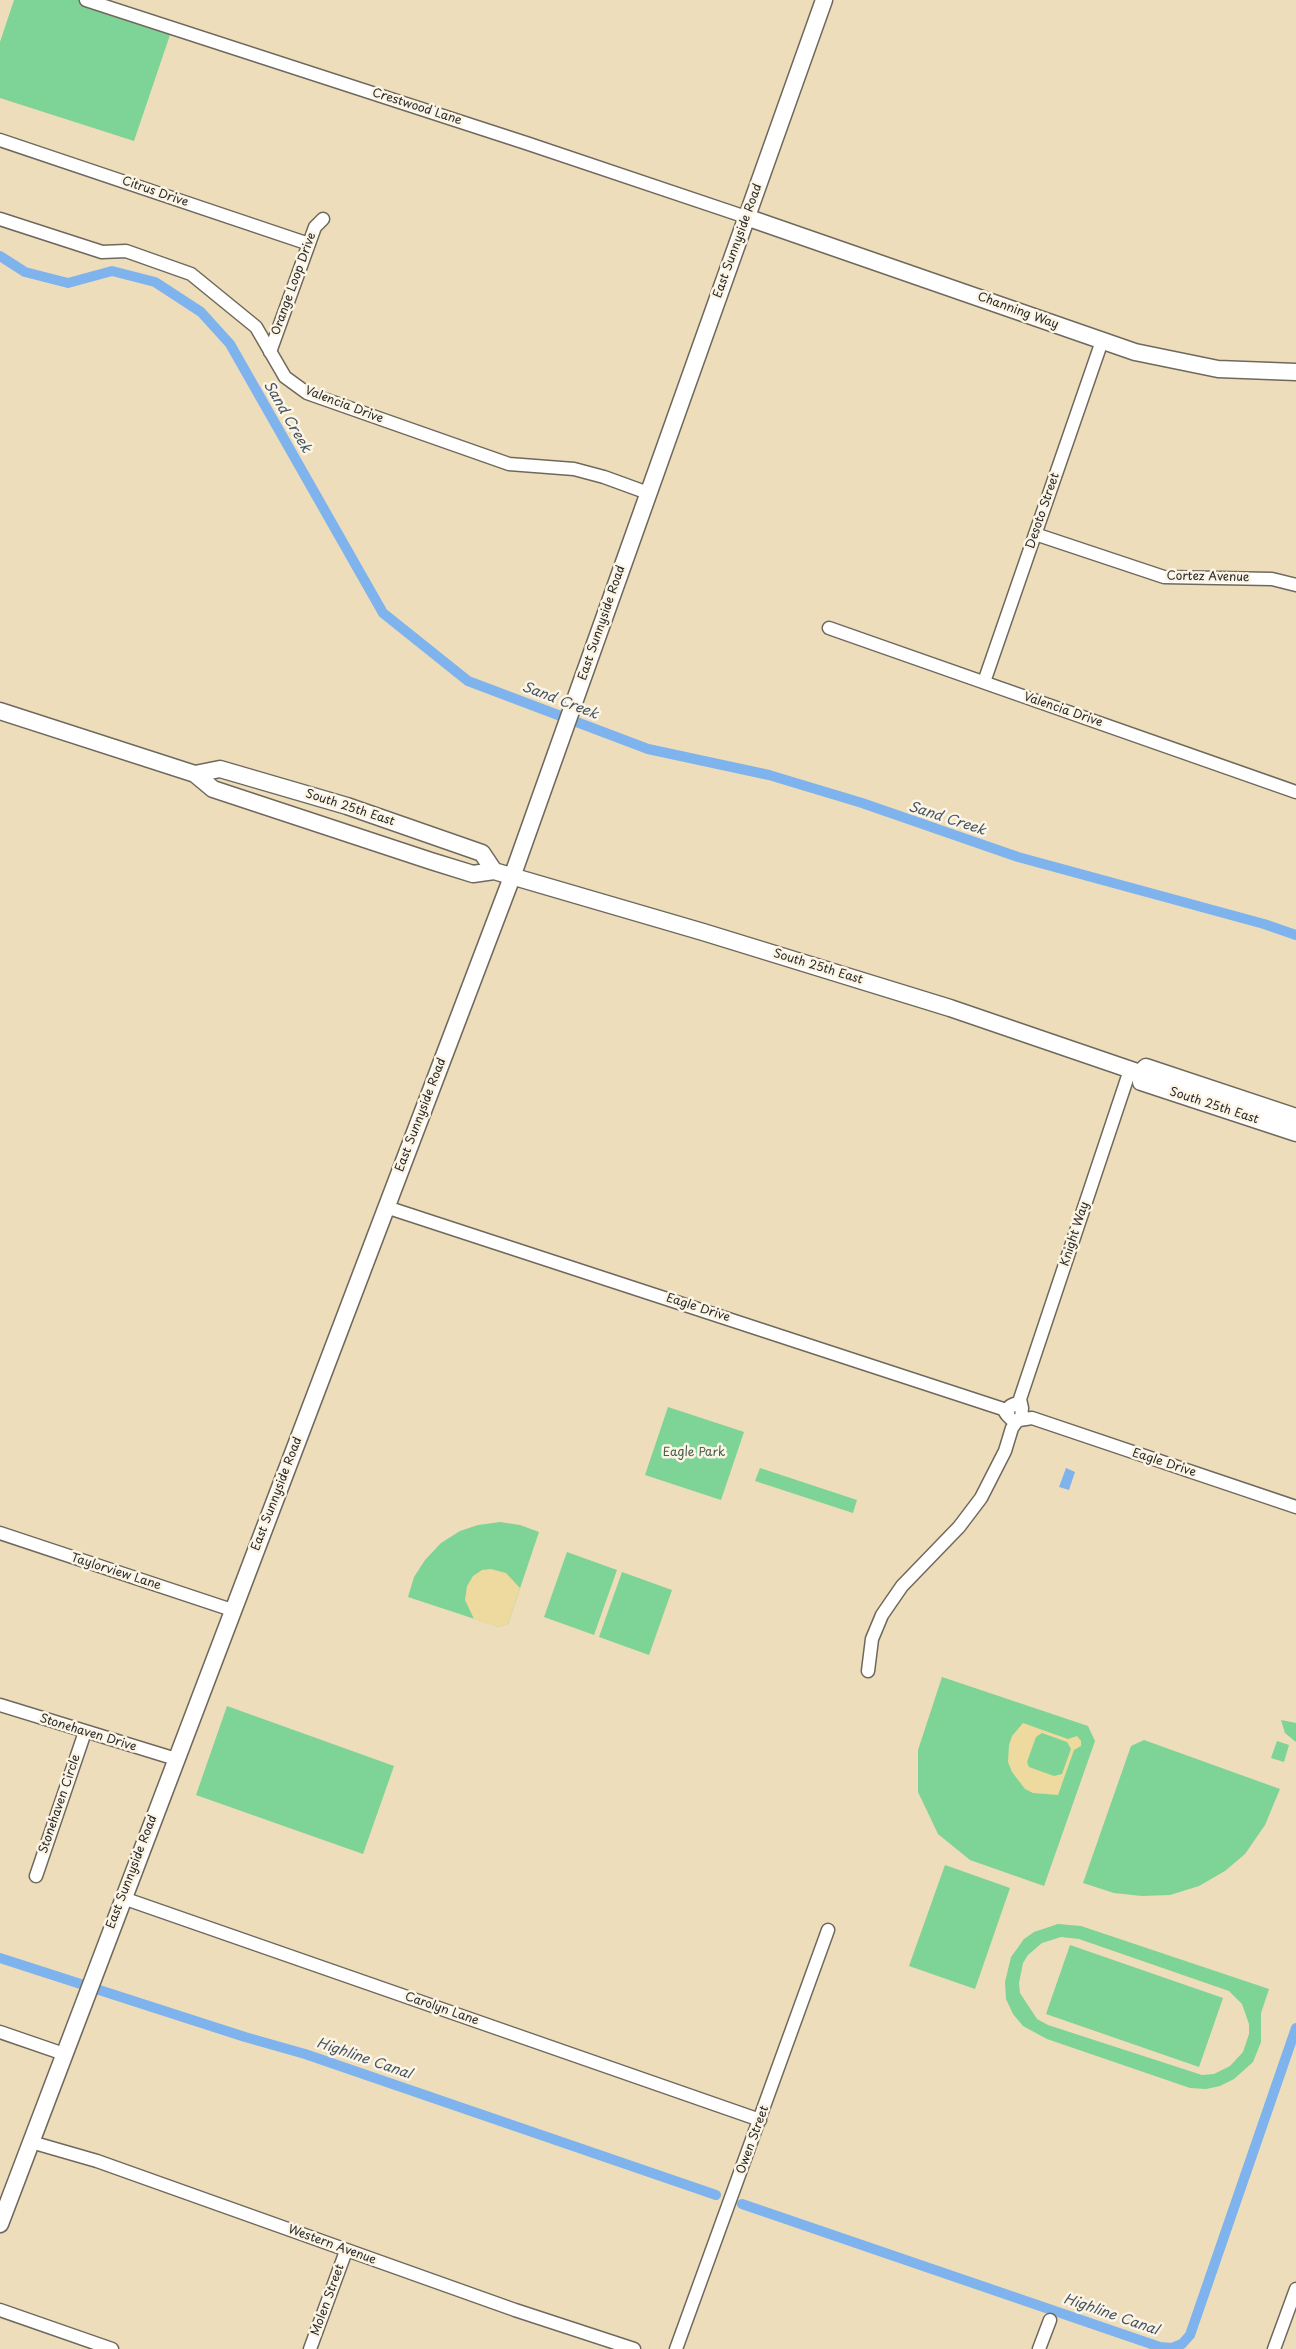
<!DOCTYPE html>
<html>
<head>
<meta charset="utf-8">
<style>
	body { margin:0 }
	canvas { display:block; background:#edddba }
</style>
</head>
<body>
<canvas width="1296" height="2349"></canvas>
<script>
const g = document.querySelector('canvas').getContext('2d');
g.lineJoin = 'round';
function fill(path, color) { g.fillStyle = color; g.fill(path, 'evenodd'); }
const shape = rows => new Path2D(rows.map(r => 'M' + r).join(''));
function strokePath(path, color, width, dash) { g.strokeStyle = color; g.lineWidth = width; g.lineCap = dash ? 'butt' : 'round'; g.setLineDash(dash || []); g.stroke(path); }
function write(font, color, halo, rows, align = 'center') {
  g.font = font + ' "Playpen Sans",sans-serif'; g.lineWidth = 5; g.setLineDash([]); g.textBaseline = 'middle'; g.strokeStyle = halo; g.fillStyle = color; for (const [text, x, y, turn = 0] of rows) {
    g.save(); g.translate(x, y); g.rotate((+turn || 0) * Math.PI / 180); g.textAlign = isNaN(turn) ? turn : align; if (halo) g.strokeText(text, 0, 0); g.fillText(text, 0, 0); g.restore();
  }
}
fill(shape([
	[14,0,86,0,172,29,134,141,0,98,0,42],
	[668,1407,744,1432,721,1500,645,1475],
	[760,1468,857,1500,853,1513,755,1481],
	[500,1522,520,1525,539,1532,508,1624,499,1627,408,1597,414,1577,425,1560,441,1543,460,1531,478,1525],
	[567,1552,617,1570,594,1635,544,1617],
	[622,1572,672,1590,649,1655,599,1637],
	[942,1677,1088,1726,1095,1741,1044,1886,970,1860,938,1834,918,1792,918,1750],
	[227,1706,394,1766,363,1854,196,1795],
	[1281,1720,1296,1723,1296,1742,1285,1733],
	[1144,1740,1280,1789,1265,1825,1245,1854,1225,1871,1199,1886,1170,1895,1142,1896,1114,1893,1083,1883,1131,1746],
	[1277,1741,1289,1745,1284,1762,1271,1758],
	[945,1865,1010,1888,975,1989,909,1966],
	[1058,1924,1081,1926,1269,1989,1261,2013,1261,2042,1253,2062,1234,2079,1220,2086,1206,2089,1190,2088,1047,2039,1023,2026,1013,2014,1006,1999,1005,1982,1011,1957,1024,1939,1034,1932],
	[1061,1937,1079,1939,1229,1991,1242,2004,1249,2024,1249,2034,1243,2052,1230,2066,1214,2074,1202,2075,1048,2025,1037,2019,1020,1993,1019,1983,1023,1963,1028,1955,1042,1943],
	[1070,1945,1223,1998,1199,2067,1046,2014]
]), '#7ed396');
fill(shape([
	[491,1569,506,1573,520,1588,508,1624,499,1627,474,1619,465,1600,467,1586,473,1576,482,1570],
	[1023,1723,1068,1739,1077,1736,1081,1741,1081,1746,1074,1750,1058,1795,1033,1793,1025,1789,1012,1772,1008,1762,1009,1745,1012,1736],
	[1042,1733,1067,1742,1071,1749,1062,1774,1054,1776,1029,1767,1027,1762,1036,1737]
]), '#eeda9e');
fill(shape([
	[1066,1468,1075,1472,1069,1490,1059,1487]
]), '#7fb3ed');
strokePath(shape([
	[0,256,25,272,68,283,112,271,155,282,201,312,230,344,383,613,468,681,648,749,769,775,862,803,1018,857,1264,924,1296,935],
	[0,1958,245,2037,305,2054,716,2195],
	[742,2204,1160,2347,1172,2348,1182,2344,1190,2335,1296,2028]
]), '#7fb3ed', 10);
const minor = shape([
	[86,0,526,143,746,217],
	[0,140,309,244],
	[0,219,102,252,126,251,191,274,256,327,285,377,307,393,509,464,574,469,604,477,648,493],
	[270,352,315,227,323,219],
	[1035,534,1164,577,1272,579,1296,585],
	[829,628,1296,792],
	[984,682,1102,341],
	[386,1207,1003,1409,1007,1415],
	[1022,1408,1020,1399,1130,1070],
	[1021,1418,1022,1408,1014,1404,1010,1406,1007,1415,1013,1421,1032,1418,1296,1507],
	[0,1533,232,1610],
	[868,1671,872,1639,882,1615,902,1586,959,1527,981,1498,1005,1451,1012,1428,1018,1420],
	[0,1705,176,1759],
	[36,1876,85,1732],
	[123,1898,760,2120],
	[0,2032,64,2054],
	[31,2142,97,2161,515,2310,634,2349],
	[0,2310,112,2349],
	[310,2349,346,2251],
	[676,2349,828,1930],
	[1039,2349,1050,2320],
	[1274,2349,1296,2289]
]);
const major = shape([
	[746,217,1135,352,1218,369,1296,372],
	[0,711,195,774,213,789,431,861,473,874,494,871,703,932,950,1008,1140,1073],
	[195,774,220,769,347,806,482,853,494,871],
	[1140,1073,1141,1082,1296,1133],
	[1140,1073,1146,1067,1296,1117],
	[0,2224,512,877,824,0]
]);
strokePath(minor, '#6f695d', 15);
strokePath(major, '#6f695d', 19);
strokePath(minor, '#fff', 12);
strokePath(major, '#fff', 16);
write('12px', '#2b2b2b', '#fcf5e5', [
	["Crestwood Lane",417,107,18],
	["Citrus Drive",155,192,19],
	["East Sunnyside Road",738,241,-70],
	["Orange Loop Drive",294,284,-70],
	["Channing Way",1018,311,20],
	["Valencia Drive",344,405,21],
	["Desoto Street",1043,511,-71],
	["Cortez Avenue",1208,577,1],
	["East Sunnyside Road",602,623,-71],
	["Valencia Drive",1063,710,19],
	["South 25th East",350,808,18],
	["South 25th East",818,967,17],
	["South 25th East",1214,1106,18],
	["East Sunnyside Road",421,1115,-69],
	["Knight Way",1075,1234,-72],
	["Eagle Drive",698,1308,18],
	["Eagle Drive",1164,1463,18],
	["East Sunnyside Road",277,1494,-69],
	["Taylorview Lane",116,1572,18],
	["Stonehaven Drive",88,1733,17],
	["Stonehaven Circle",60,1804,-71],
	["East Sunnyside Road",132,1872,-69],
	["Carolyn Lane",442,2009,19],
	["Owen Street",753,2140,-70],
	["Western Avenue",332,2245,20],
	["Molen Street",328,2300,-70]
]);
write('12px', '#445d4b', '#fcf5e5', [
	["Eagle Park",694,1453]
]);
write('italic 14px', '#445465', '#fcf5e5', [
	["Sand Creek",287,417,60],
	["Sand Creek",560,701,21],
	["Sand Creek",947,819,18],
	["Highline Canal",364,2059,19],
	["Highline Canal",1111,2315,19]
]);
</script>
</body>
</html>
